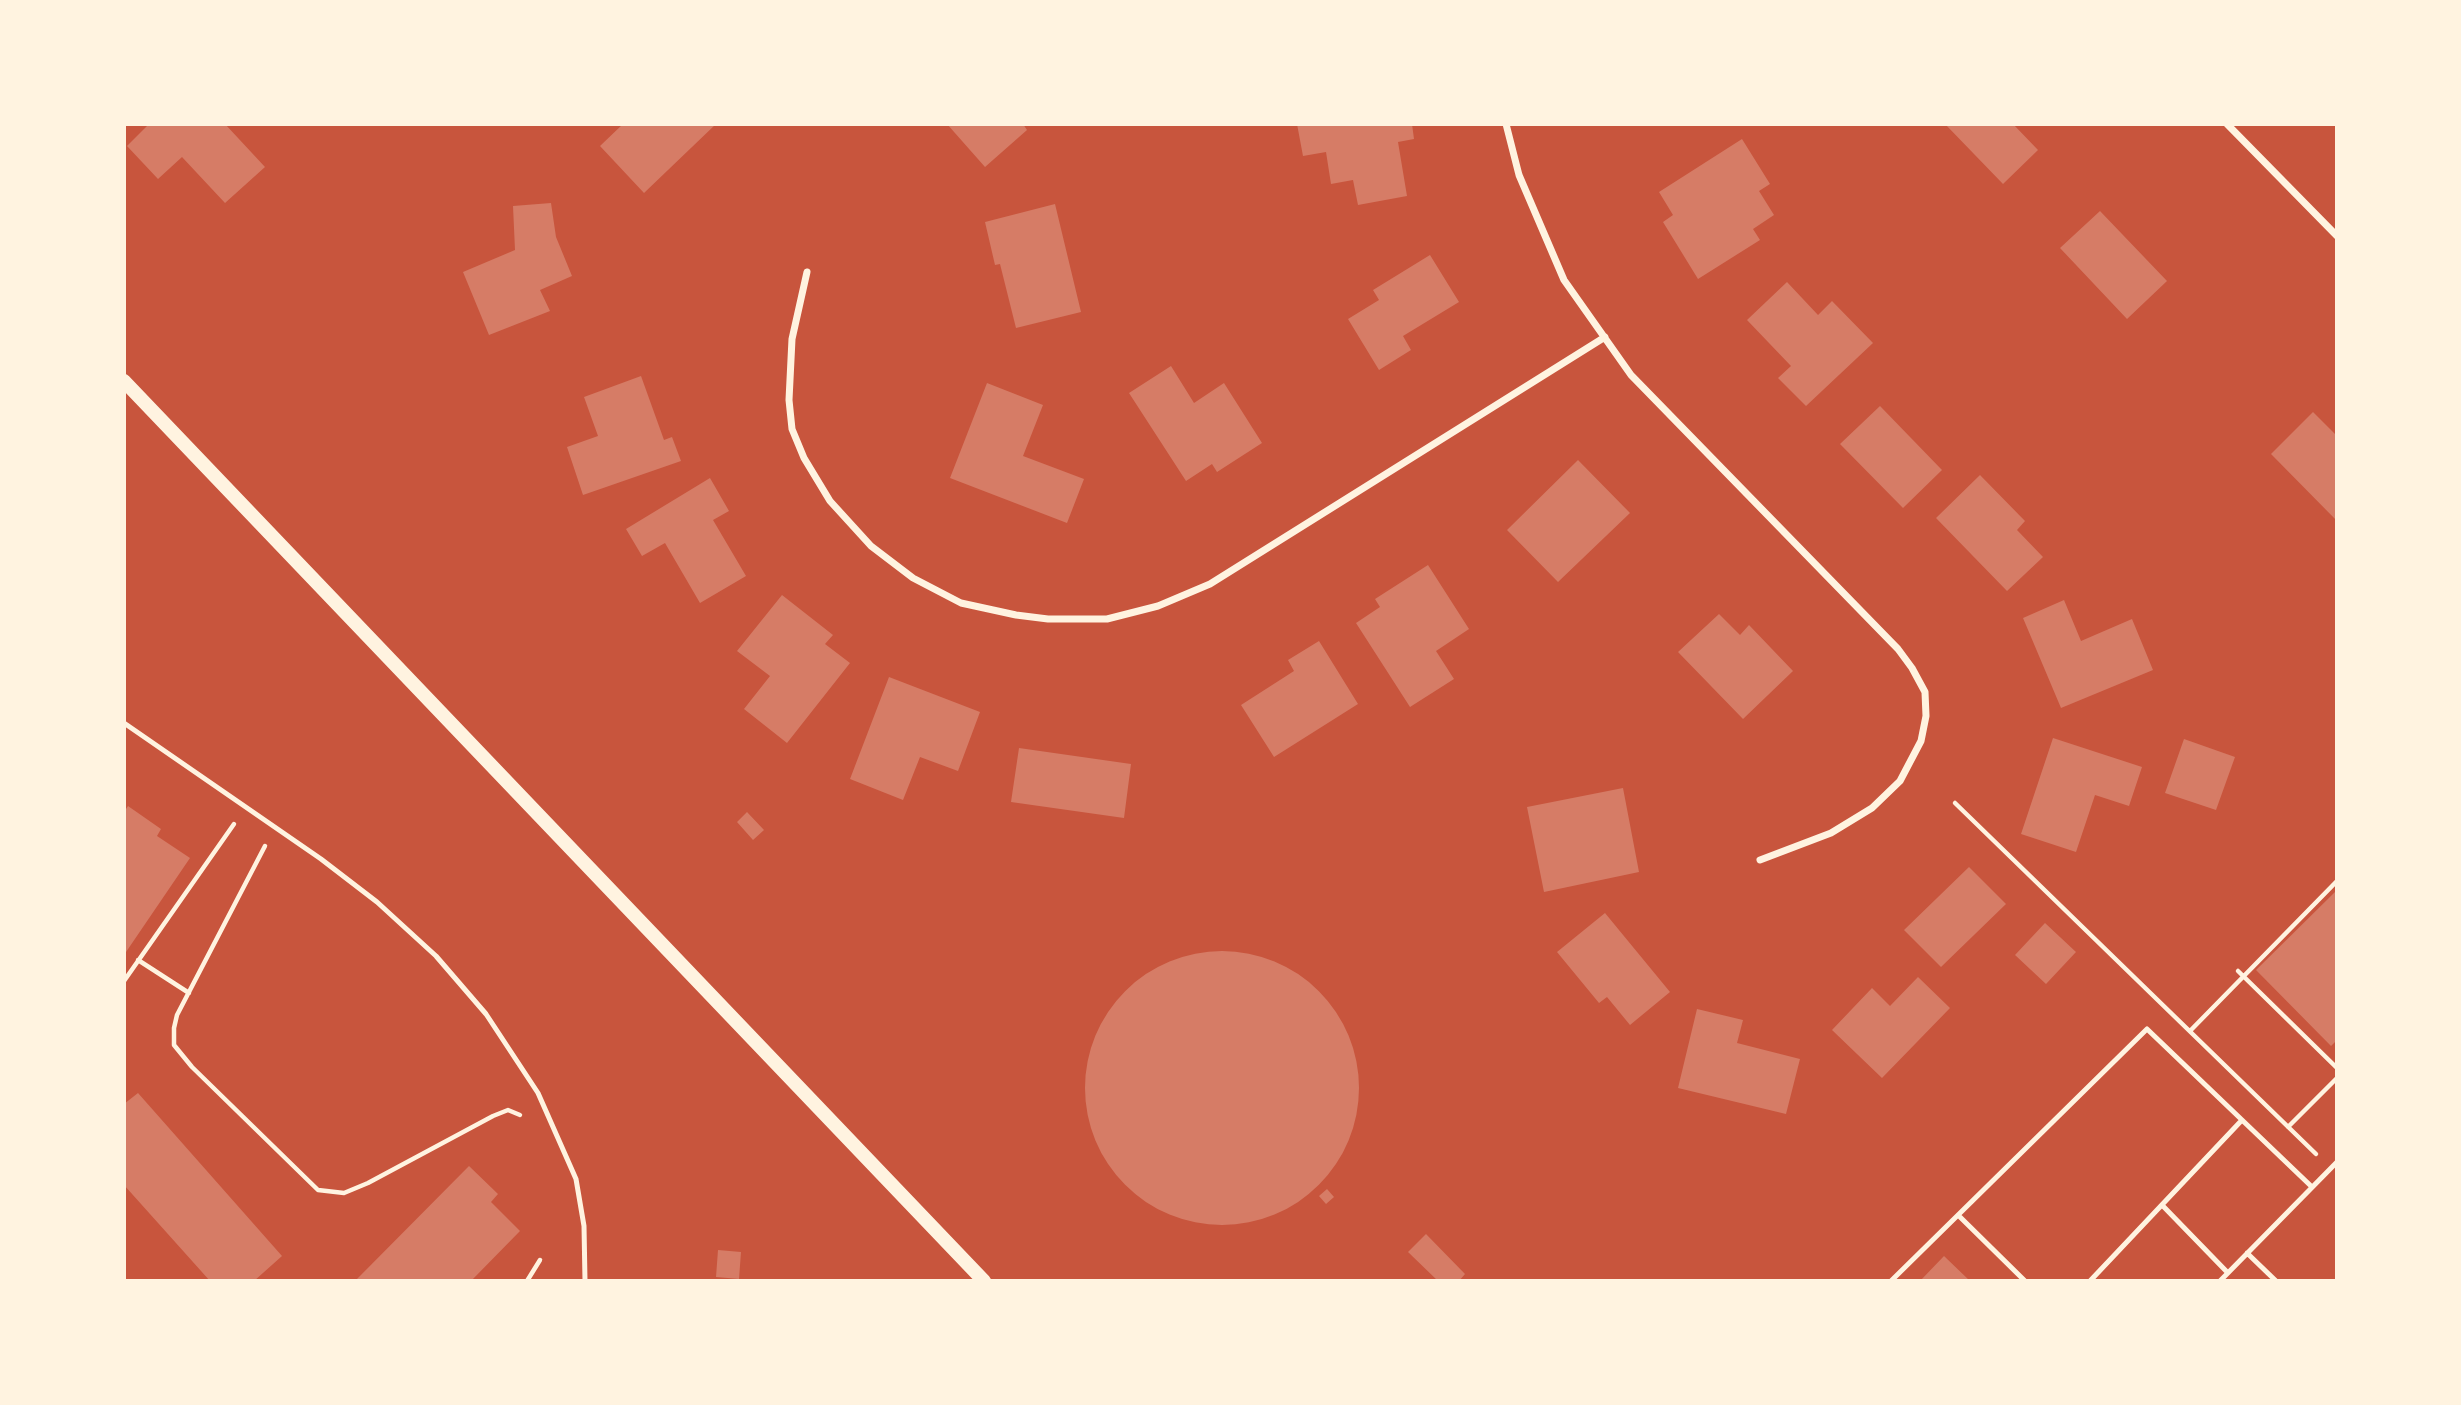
<!DOCTYPE html>
<html>
<head>
<meta charset="utf-8">
<style>
	body { margin:0 }
	#map { position:relative; width:2461px; height:1405px; overflow:hidden; background:#c8553d; font-family:"Roboto Condensed",sans-serif }
	canvas { display:block }
	.frame { position:absolute; inset:0; border:126px solid #fff3e0; pointer-events:none }
</style>
</head>
<body>
<div id="map">
<canvas width="2461" height="1405"></canvas>
<div class="frame"></div>
</div>
<script>
const g = document.querySelector('canvas').getContext('2d');
g.lineJoin = 'round';
function fill(path, color) { g.fillStyle = color; g.fill(path, 'evenodd'); }
const shape = rows => new Path2D(rows.map(r => 'M' + r).join(''));
function strokePath(path, color, width, dash) { g.strokeStyle = color; g.lineWidth = width; g.lineCap = dash ? 'butt' : 'round'; g.setLineDash(dash || []); g.stroke(path); }
fill(shape([
	[149,124,225,124,265,167,225,203,182,157,158,179,127,146],
	[623,124,716,124,644,193,600,146],
	[947,124,1023,124,1027,130,985,167],
	[1297,124,1412,124,1414,139,1398,142,1407,196,1358,205,1353,180,1331,184,1326,152,1303,156],
	[1945,124,2013,124,2038,150,2003,184],
	[1742,139,1770,184,1759,191,1774,215,1753,229,1760,240,1698,279,1663,222,1673,215,1659,192],
	[551,203,556,237,572,276,540,290,550,311,489,335,463,272,515,250,513,206],
	[1055,204,1081,312,1016,328,1000,264,995,265,985,222],
	[2100,211,2167,281,2127,319,2060,248],
	[1430,255,1459,302,1403,336,1411,350,1379,370,1348,319,1379,300,1373,290],
	[1787,282,1818,315,1832,301,1873,343,1806,406,1778,378,1791,366,1747,320],
	[1171,366,1194,403,1224,383,1262,443,1217,472,1212,464,1186,481,1129,393],
	[641,376,664,440,672,437,681,461,583,495,567,447,598,436,584,397],
	[987,383,1043,405,1023,456,1084,479,1067,523,950,478],
	[1880,406,1942,470,1903,508,1840,444],
	[2313,412,2337,436,2337,521,2271,454],
	[1578,460,1630,513,1558,582,1507,530],
	[1980,475,2025,521,2017,530,2043,557,2007,591,1936,518],
	[710,478,729,511,713,520,746,576,700,603,665,543,642,556,626,529],
	[1428,565,1469,629,1436,651,1454,679,1410,707,1356,623,1380,607,1375,599],
	[782,595,833,635,825,644,850,663,787,743,744,709,770,676,737,651],
	[2064,600,2081,641,2132,619,2153,670,2061,708,2023,618],
	[1719,614,1740,635,1749,625,1793,671,1743,719,1678,652],
	[1319,641,1358,704,1274,757,1241,705,1294,671,1288,660],
	[889,677,980,712,958,771,920,757,903,800,850,779],
	[2053,738,2142,767,2129,806,2095,795,2076,852,2021,834],
	[2184,739,2235,757,2216,810,2165,793],
	[1019,748,1131,764,1124,818,1011,802],
	[1623,788,1639,872,1544,892,1527,807],
	[128,806,161,829,157,836,190,858,124,955,124,812],
	[747,812,764,830,753,840,737,822],
	[1969,867,2006,904,1941,967,1904,930],
	[2337,890,2337,1040,2331,1046,2256,970],
	[1605,913,1670,992,1630,1025,1607,997,1599,1003,1557,952],
	[2045,923,2076,952,2046,984,2015,955],
	'1085 1088a137 137 0 1 1 274 0a137 137 0 1 1-274 0Z',
	[1918,977,1950,1008,1882,1078,1832,1030,1872,988,1890,1006],
	[1697,1009,1743,1020,1737,1043,1800,1059,1786,1114,1678,1088],
	[138,1093,282,1256,254,1281,210,1281,124,1185,124,1104],
	[469,1166,498,1194,491,1202,520,1231,471,1281,355,1281],
	[1327,1189,1334,1197,1326,1204,1319,1196],
	[1426,1234,1465,1274,1459,1281,1438,1281,1408,1252],
	[718,1250,741,1252,739,1279,716,1277],
	[1944,1256,1970,1281,1920,1281]
]), '#d67c66');
strokePath(shape([
	[1955,803,2316,1154],
	[265,846,177,1015,174,1028,174,1045,192,1067,318,1190,344,1193,368,1183,493,1116,508,1110,520,1115],
	[138,960,189,993],
	[2238,971,2337,1068],
	[124,981,234,824],
	[2190,1031,2337,881],
	[2288,1127,2337,1078],
	[527,1281,540,1260]
]), '#fff3e0', 4.5);
strokePath(shape([
	[124,723,321,859,377,902,436,956,486,1014,538,1093,576,1179,584,1226,585,1281],
	[2162,1205,2228,1273],
	[1958,1215,2025,1281],
	[2247,1253,2276,1281],
	[1891,1281,2147,1029,2312,1187],
	[2090,1281,2242,1120],
	[2220,1281,2337,1162]
]), '#fff3e0', 5);
strokePath(shape([
	[1506,124,1519,175,1564,280,1631,375,1898,649,1912,668,1925,692,1926,716,1921,741,1900,781,1872,808,1831,833,1760,860],
	[2227,124,2337,236],
	[807,272,792,339,789,400,792,429,804,458,830,501,871,546,913,578,961,603,1016,615,1048,619,1107,619,1158,606,1210,584,1605,337]
]), '#fff3e0', 7);
strokePath(shape([
	[124,381,984,1281]
]), '#fff3e0', 14);
</script>
</body>
</html>
